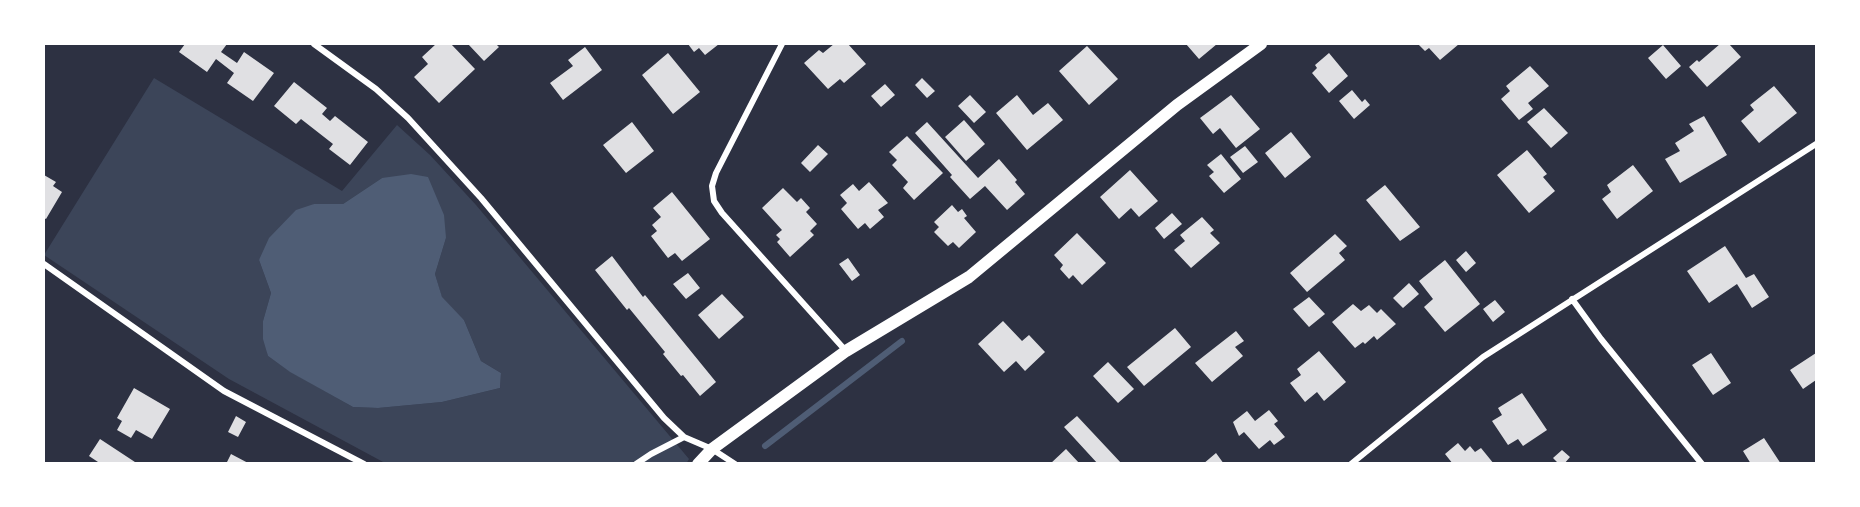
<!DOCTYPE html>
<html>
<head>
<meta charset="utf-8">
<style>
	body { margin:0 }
	#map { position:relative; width:1860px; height:507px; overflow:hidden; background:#2d3142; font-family:"Roboto Condensed",sans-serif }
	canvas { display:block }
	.frame { position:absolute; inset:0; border:45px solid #fff; pointer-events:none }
</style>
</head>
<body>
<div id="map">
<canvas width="1860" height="507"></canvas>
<div class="frame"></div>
</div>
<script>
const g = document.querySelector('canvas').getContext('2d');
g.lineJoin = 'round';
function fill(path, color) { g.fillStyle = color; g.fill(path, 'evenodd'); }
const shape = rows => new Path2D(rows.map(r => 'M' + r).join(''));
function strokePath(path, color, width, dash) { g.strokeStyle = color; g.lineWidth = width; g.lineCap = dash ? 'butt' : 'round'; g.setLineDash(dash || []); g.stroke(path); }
fill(shape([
	[154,78,342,191,397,125,430,155,476,205,689,459,686,464,385,463,229,379,44,255],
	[382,178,446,238,435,274,442,298,464,320,481,361,501,373,500,388,442,402,378,408,353,407,289,371,268,356,263,321,271,293,259,260,314,204,343,204]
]), '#3c4559');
fill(shape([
	[411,174,428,177,444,215,446,238,435,274,442,297,464,320,481,361,501,373,500,388,442,402,378,408,353,407,290,372,268,356,263,339,263,321,271,293,259,260,269,238,296,210,314,204,343,204,382,178]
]), '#4f5d75');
strokePath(shape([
	[765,446,902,341]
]), '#4f5d75', 6);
fill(shape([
	[185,44,227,44,221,52,237,63,244,52,274,73,253,101,227,83,234,73,216,59,207,72,179,52],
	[436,44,451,44,475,69,439,103,414,77,428,64,422,57],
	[468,44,496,44,499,47,484,61],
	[688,44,719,44,705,55,699,48,694,52],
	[834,44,848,44,866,64,844,83,840,79,828,89,804,63,819,50,823,53],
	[1186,44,1217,44,1199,59],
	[1418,44,1459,44,1440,60,1429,48,1425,51],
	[1720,44,1729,44,1741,57,1707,87,1689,67,1697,60,1699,62],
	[1663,45,1681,66,1666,79,1648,58],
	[1087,46,1118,79,1089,105,1059,71],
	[585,47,602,70,563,100,550,83,573,66,568,60],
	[668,53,700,92,673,114,642,75],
	[1329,53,1348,76,1329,93,1312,73,1317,68,1315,65],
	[1530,66,1549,86,1528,103,1533,109,1519,120,1501,99,1510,91,1506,86],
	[922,78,935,91,927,98,915,85],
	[294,82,327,108,322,114,330,121,335,116,368,142,350,165,329,149,333,144,301,119,296,124,274,106],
	[885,84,895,95,881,107,871,96],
	[1774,86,1797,113,1759,143,1741,121,1754,110,1750,105],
	[1352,90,1362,102,1365,99,1370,105,1354,119,1339,101],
	[970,95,986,112,974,123,958,106],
	[1017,95,1033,115,1048,103,1063,120,1027,150,996,113],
	[1231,95,1260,129,1236,148,1220,128,1213,134,1200,118],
	[1544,108,1568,133,1551,148,1527,122],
	[1704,116,1727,155,1680,183,1665,159,1680,151,1675,143,1694,131,1689,124],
	[964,120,985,144,966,161,945,137],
	[632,122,654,151,626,173,603,145],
	[927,122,978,178,999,159,1017,180,1015,182,1025,194,1007,210,985,186,970,199,950,177,952,175,915,133],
	[1291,132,1311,157,1285,178,1265,153],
	[907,136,943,173,914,200,903,188,908,182,892,165,897,160,889,152],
	[818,145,828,154,810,172,801,163],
	[1245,146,1258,162,1243,173,1230,157],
	[1527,150,1547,174,1543,177,1555,191,1529,213,1497,175],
	[1221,154,1241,179,1224,193,1209,176,1214,172,1207,165],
	[1633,165,1653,191,1617,219,1602,199,1611,192,1607,185],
	[1130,170,1158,201,1139,217,1131,208,1119,219,1100,197],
	[44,175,56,182,53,186,62,192,46,219,44,218],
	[869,182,888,203,878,210,884,217,870,229,865,223,858,229,841,209,847,203,840,195,853,184,859,191],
	[1385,185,1420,227,1400,241,1366,200],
	[783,188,797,202,801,198,810,208,806,212,817,224,810,231,814,235,790,257,777,242,780,239,776,235,782,230,762,208],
	[672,192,710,239,682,261,675,253,668,258,651,236,657,231,652,225,661,217,653,208],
	[952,205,958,212,962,209,967,216,964,218,976,232,959,248,953,242,948,246,934,232,939,227,934,222],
	[1172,213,1182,224,1164,239,1155,228],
	[1202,217,1214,230,1210,233,1220,243,1191,268,1174,250,1185,241,1180,235],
	[1077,233,1106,263,1082,285,1073,275,1069,279,1060,269,1063,265,1054,255],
	[1335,234,1347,246,1339,253,1345,260,1307,292,1290,273],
	[1725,246,1746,278,1754,274,1769,297,1752,308,1737,284,1709,303,1687,271],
	[1466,251,1476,263,1466,272,1456,260],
	[612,256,643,297,645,295,716,382,700,396,683,375,681,376,663,354,665,352,629,308,627,310,595,270],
	[848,258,860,275,852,281,839,264],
	[1445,260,1480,304,1445,332,1424,307,1433,299,1419,281],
	[688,273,700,288,686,299,673,284],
	[1409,283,1419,294,1403,308,1393,298],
	[722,294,744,317,719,339,698,315],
	[1309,297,1325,314,1309,327,1293,309],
	[1495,300,1505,312,1493,322,1483,309],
	[1353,304,1361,311,1369,305,1377,313,1381,309,1396,324,1377,340,1374,336,1365,344,1363,342,1355,348,1332,322],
	[1003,321,1022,341,1029,335,1045,352,1025,371,1016,361,1004,372,978,344],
	[1175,328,1191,347,1144,386,1127,367],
	[1236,331,1244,341,1235,347,1243,356,1212,382,1195,363],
	[1319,351,1346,382,1324,401,1317,392,1305,402,1290,383,1301,375,1297,369],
	[1711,353,1731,383,1713,395,1692,365],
	[1816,353,1816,380,1803,389,1790,370],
	[1108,362,1134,389,1118,403,1093,376],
	[134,388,170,409,152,439,136,430,131,438,117,430,122,421,117,418],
	[1522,393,1547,430,1523,446,1518,439,1508,445,1492,421,1502,415,1498,408],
	[1269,410,1278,421,1274,424,1285,437,1274,445,1270,440,1259,449,1244,432,1239,436,1233,422,1247,411,1255,421],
	[236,416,246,422,238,437,228,432],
	[1077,416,1122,464,1098,464,1064,427],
	[1764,438,1781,464,1751,464,1743,451],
	[100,439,138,464,101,464,89,456],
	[1458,443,1465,451,1470,446,1475,452,1481,448,1494,464,1453,464,1445,454],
	[1066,449,1080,464,1050,464],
	[1562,450,1570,457,1564,464,1559,464,1553,458],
	[1216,453,1224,464,1203,464],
	[231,454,250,464,226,464]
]), '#e0e0e3');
strokePath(shape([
	[314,44,376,89,408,118,481,198,664,418,684,437,712,449,735,464],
	[782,44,716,173,712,186,714,201,722,213,846,351],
	[44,264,224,391,364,464],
	[1572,299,1601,339,1702,464],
	[636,464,651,454,684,437],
	[1351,464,1483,357,1816,144]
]), '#fff', 6);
strokePath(shape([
	[698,464,712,449,846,351,969,277,1177,105,1261,44]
]), '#fff', 12);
</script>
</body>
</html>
